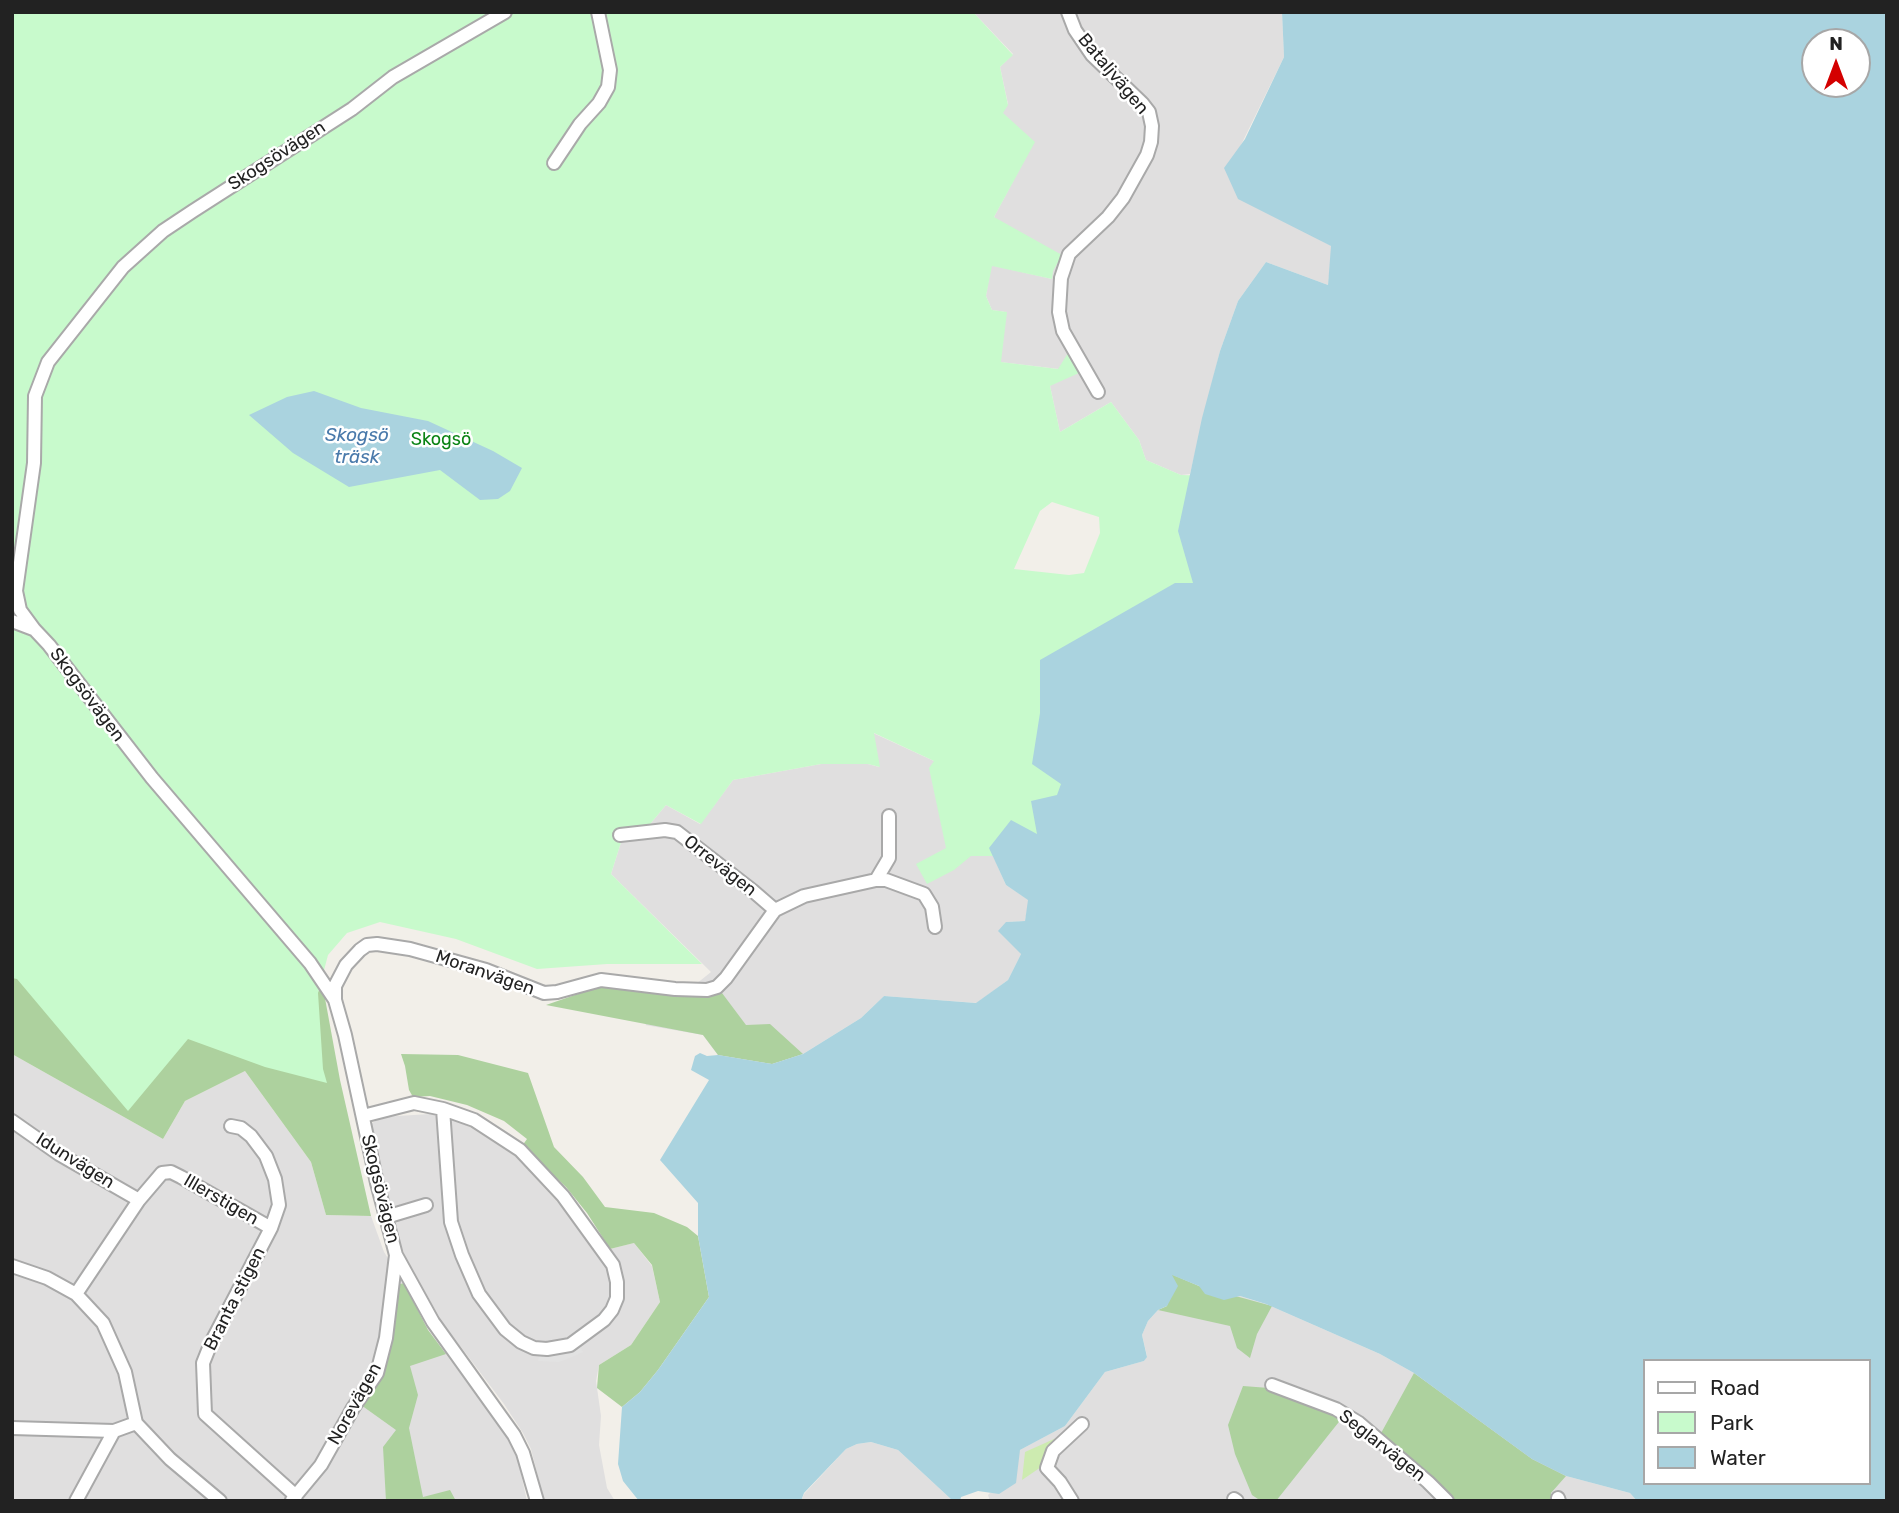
<!DOCTYPE html>
<html>
<head>
<meta charset="utf-8">
<style>
	body { margin:0 }
	#map { position:relative; width:1899px; height:1513px; overflow:hidden; background:#f2efe9; font-family:Rubik,sans-serif }
	canvas { display:block }
	.frame { position:absolute; inset:0; border:14px solid #222; pointer-events:none }
	.legend { position:absolute; left:1643px; top:1359px; width:228px; height:126px; box-sizing:border-box; background:#fff; border:2px solid #a7a7a7; margin:0; padding:9px 12px; list-style:none; font-size:21px; color:#222 }
	.legend li { display:flex; align-items:center; gap:14px; height:35px }
	.legend b { width:35px; border:2px solid #a7a7a7 }
	.north { position:absolute; left:1801px; top:28px; width:70px; height:70px; box-sizing:border-box; background:#fff; border:2px solid #a7a7a7; border-radius:50%; rotate:0deg; font-size:19px; font-weight:700; line-height:28px; text-align:center; color:#222 }
	.north::after { content:''; display:block; margin:auto; width:24px; height:32px; background:#d40000; clip-path:polygon(50% 0,100% 100%,50% 72%,0 100%) }
</style>
</head>
<body>
<div id="map">
<canvas width="1899" height="1513"></canvas>
<div class="frame"></div>
<ul class="legend">
<li><b style="height:9px;background:#fff"></b>Road</li>
<li><b style="height:19px;background:#c8facc"></b>Park</li>
<li><b style="height:19px;background:#aad3df"></b>Water</li>
</ul>
<div class="north">N</div>
</div>
<script>
const g = document.querySelector('canvas').getContext('2d');
g.lineJoin = 'round';
function fill(path, color) { g.fillStyle = color; g.fill(path, 'evenodd'); }
const shape = rows => new Path2D(rows.map(r => 'M' + r).join(''));
function strokePath(path, color, width, dash) { g.strokeStyle = color; g.lineWidth = width; g.lineCap = dash ? 'butt' : 'round'; g.setLineDash(dash || []); g.stroke(path); }
function write(font, color, halo, rows, align = 'center') {
  g.font = font + ' Rubik,sans-serif'; g.lineWidth = 5; g.setLineDash([]); g.textBaseline = 'middle'; g.strokeStyle = halo; g.fillStyle = color; for (const [text, x, y, turn = 0] of rows) {
    g.save(); g.translate(x, y); g.rotate((+turn || 0) * Math.PI / 180); g.textAlign = isNaN(turn) ? turn : align; if (halo) g.strokeText(text, 0, 0); g.fillText(text, 0, 0); g.restore();
  }
}
fill(shape([
	[973,12,1282,12,1284,57,1239,149,1288,223,1332,246,1328,285,1266,262,1238,301,1220,351,1190,474,1181,475,1146,460,1139,440,1111,402,1060,432,1050,386,1067,354,1059,369,1000,362,1006,312,992,310,986,296,991,265,1052,279,994,217,1034,142,1002,113,1008,104,1000,67,1013,54],
	[873,733,934,761,993,856,1006,885,1029,900,1025,921,1006,922,1021,954,1008,980,977,1003,884,996,861,1018,803,1054,772,1064,718,1055,703,1035,645,1025,711,972,611,874,623,836,641,835,666,805,700,824,733,780,821,764,868,764,879,767],
	[12,1054,163,1139,185,1101,245,1071,311,1162,326,1215,371,1216,384,1252,404,1283,428,1330,509,1439,517,1456,527,1501,12,1501],
	[430,1114,453,1119,470,1127,515,1156,561,1206,591,1247,610,1249,634,1243,652,1266,660,1302,631,1345,599,1365,596,1381,601,1416,599,1445,607,1488,615,1501,544,1501,531,1449,523,1433,504,1404,442,1322,405,1256,393,1222,371,1124,381,1117],
	[1240,1296,1266,1304,1380,1354,1414,1373,1566,1476,1630,1493,1637,1501,990,1501,988,1495,990,1493,999,1493,1020,1450,1065,1426,1105,1372,1144,1361,1147,1356,1142,1335,1148,1321,1158,1310],
	[871,1442,898,1450,953,1501,801,1501,804,1494,846,1449,857,1444]
]), '#e0dfdf');
fill(shape([
	[1063,1435,1044,1465,1022,1480,1025,1452]
]), '#cdebb0');
fill(shape([
	[12,631,318,992,322,982,340,1080,371,1216,326,1215,311,1162,245,1071,185,1101,163,1139,12,1054],
	[601,986,690,996,709,996,722,993,746,1025,770,1024,803,1054,772,1064,718,1055,703,1035,546,1005],
	[401,1054,458,1055,528,1073,554,1147,583,1177,605,1207,654,1213,687,1227,698,1236,709,1297,658,1370,640,1392,622,1407,597,1388,599,1365,631,1345,660,1302,652,1265,634,1243,610,1249,587,1213,566,1187,522,1146,527,1139,504,1121,467,1105,430,1096,413,1097,409,1090,405,1066],
	[1171,1274,1199,1286,1272,1306,1257,1334,1250,1358,1237,1348,1230,1326,1158,1310,1167,1306],
	[404,1283,428,1330,446,1354,410,1366,418,1395,409,1428,423,1497,450,1490,456,1501,386,1501,383,1447,396,1430,361,1405,397,1285],
	[1414,1373,1532,1459,1566,1476,1551,1493,1551,1501,1453,1501,1380,1435],
	[1243,1386,1269,1388,1342,1418,1276,1501,1261,1501,1252,1495,1235,1454,1228,1425]
]), '#add19e');
fill(shape([
	[12,12,973,12,1013,55,1000,67,1008,105,1003,113,1035,142,994,217,1062,255,1053,271,1052,279,992,266,986,296,992,310,1007,312,1001,362,1058,369,1068,353,1079,373,1050,386,1060,432,1111,402,1139,440,1146,460,1181,475,1407,483,1394,856,971,856,954,870,927,884,916,864,946,848,929,768,934,761,874,733,880,767,868,764,821,764,733,780,701,824,666,805,641,835,623,836,611,874,702,964,607,964,537,969,456,939,380,922,347,933,328,955,318,993,323,1069,327,1083,265,1067,188,1039,128,1111,17,979,12,978],
	[1052,502,1099,517,1100,533,1084,573,1069,575,1014,569,1040,511]
]), '#c8facc');
fill(shape([
	[579,1345,583,1352,567,1359,559,1362,538,1361,540,1352]
]), '#e2e2e2');
fill(shape([
	[1282,12,1887,12,1887,1501,1637,1501,1630,1493,1566,1476,1532,1459,1414,1373,1380,1354,1266,1304,1240,1296,1224,1300,1205,1294,1199,1286,1172,1275,1178,1286,1167,1306,1158,1310,1148,1321,1142,1335,1147,1357,1144,1361,1105,1372,1065,1426,1020,1450,1016,1483,999,1494,978,1491,961,1497,960,1501,953,1501,898,1450,871,1442,857,1444,846,1449,804,1493,801,1501,639,1501,623,1481,618,1464,622,1407,640,1392,658,1370,709,1297,698,1236,698,1203,660,1160,709,1080,691,1070,695,1056,700,1053,707,1056,718,1055,772,1064,803,1054,861,1018,884,996,976,1003,1008,980,1021,954,998,931,1006,922,1025,921,1028,900,1006,885,989,848,1011,820,1037,834,1031,801,1057,795,1061,784,1032,764,1040,713,1040,660,1175,583,1193,583,1178,531,1202,418,1220,351,1238,301,1266,262,1328,285,1331,246,1238,199,1224,168,1245,139,1284,57],
	[1815,42,1857,42,1857,84,1815,84],
	[1645,1361,1869,1361,1869,1483,1645,1483],
	[314,391,361,408,428,421,493,451,522,468,510,491,498,499,480,500,440,470,349,487,293,453,249,415,287,397]
]), '#aad3df');
const minor = shape([
	[505,12,393,77,352,109,193,211,163,231,123,267,48,362,35,396,34,463,16,591,20,610,34,629,49,645,152,778,310,963,335,1000,345,1035,377,1183,396,1255,433,1322,514,1435,523,1453,537,1501],
	[1068,12,1075,30,1092,55,1142,103,1149,112,1152,126,1151,142,1147,155,1123,198,1108,217,1069,254,1061,278,1059,312,1063,331,1098,392],
	[554,163,580,124,599,103,608,87,610,70,598,12],
	[12,621,33,629],
	[620,835,665,830,677,832,753,891,775,910],
	[876,880,889,858,889,816],
	[335,999,335,986,346,965,360,950,367,945,377,944,410,949,486,970,544,993,557,992,601,980,675,989,707,990,717,987,726,978,775,910,804,896,876,880,886,880,924,894,932,907,935,927],
	[363,1116,414,1103,443,1109,474,1120,520,1150,563,1196,613,1265,617,1282,617,1298,612,1310,604,1320,570,1345,547,1349,534,1348,521,1342,505,1329,479,1294,462,1255,451,1222,443,1109],
	[12,1121,59,1154,139,1200],
	[231,1126,241,1128,251,1136,266,1156,275,1179,279,1205,271,1228,211,1343,203,1363,205,1414,296,1496],
	[386,1217,426,1205],
	[12,1266,47,1278,76,1294,103,1323,125,1372,136,1423,170,1459,220,1501],
	[76,1294,139,1200,162,1173,171,1172,181,1177,271,1228],
	[1272,1385,1336,1409,1359,1423,1428,1482,1447,1501],
	[12,1428,114,1431],
	[1558,1498,1559,1501],
	[1234,1499,1237,1501],
	[292,1500,321,1465,353,1408,377,1373,386,1338,396,1255],
	[76,1501,114,1431,136,1423],
	[1072,1501,1060,1482,1047,1468,1053,1451,1082,1424]
]);
strokePath(minor, '#a9a9a9', 16);
strokePath(minor, '#fff', 12);
write('18px', '#222', '#fff', [
	["Bataljvägen",1113,74,50],
	["Skogsövägen",277,156,-33],
	["Skogsövägen",87,695,53],
	["Orrevägen",720,866,38],
	["Moranvägen",485,973,19],
	["Idunvägen",75,1161,32],
	["Skogsövägen",380,1189,76],
	["Illerstigen",221,1200,30],
	["Branta stigen",235,1299,-63],
	["Norevägen",355,1404,-61],
	["Seglarvägen",1382,1446,38]
]);
write('18px', '#0c8416', '#fff', [
	["Skogsö",441,440]
]);
write('italic 19px', '#4a7aab', '#fff', [
	["Skogsö",357,436],
	["träsk",357,458]
]);
</script>
</body>
</html>
